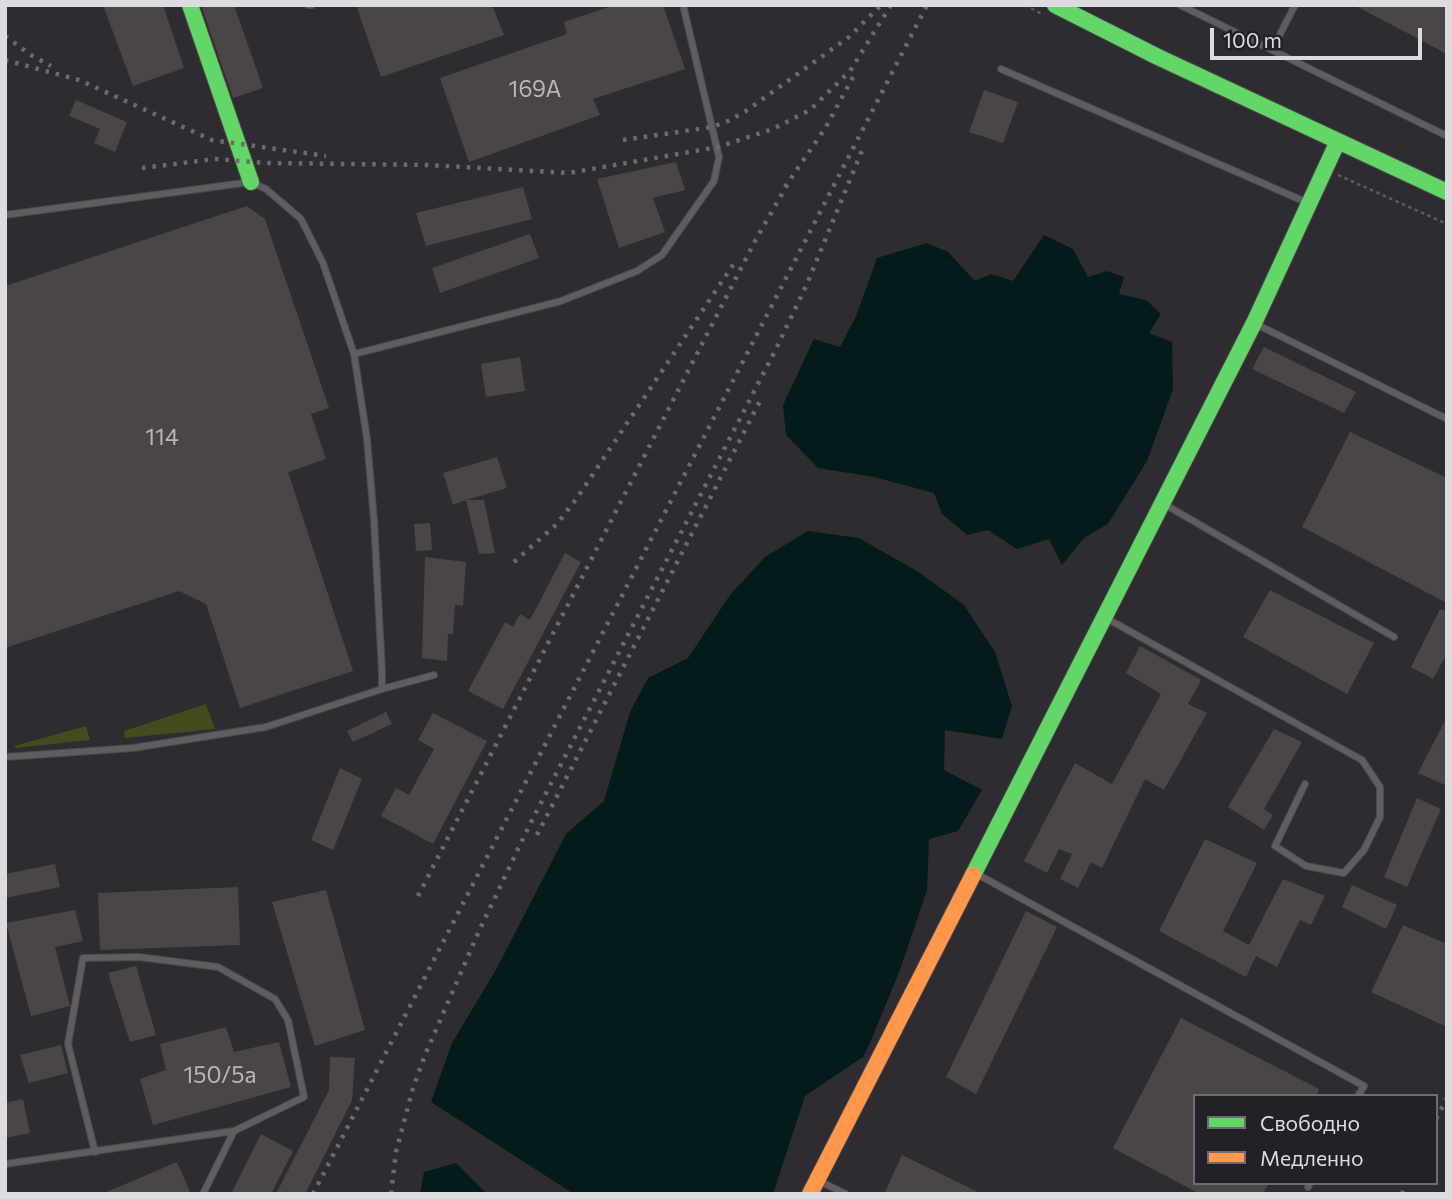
<!DOCTYPE html>
<html>
<head>
<meta charset="utf-8">
<style>
	body { margin:0 }
	#map { position:relative; width:1452px; height:1199px; overflow:hidden; background:#2e2c30; font-family:Commissioner,sans-serif }
	canvas { display:block }
	.frame { position:absolute; inset:0; border:7px solid #dedbe0; pointer-events:none }
	.legend { position:absolute; left:1193px; top:1094px; width:245px; height:91px; box-sizing:border-box; background:#242028; border:2px solid #6e6b72; margin:0; padding:9px 12px; list-style:none; font-size:21px; color:#dedbe0 }
	.legend li { display:flex; align-items:center; gap:14px; height:35px }
	.legend b { width:35px; border:2px solid #6e6b72 }
	.scale { position:absolute; left:1210px; top:28px; width:212px; height:32px; box-sizing:border-box; border:4px solid #dedbe0; border-top:0; padding-left:9px; font-size:21px; line-height:24px; white-space:nowrap; color:#dedbe0; -webkit-text-stroke:5px #242028; paint-order:stroke }
</style>
</head>
<body>
<div id="map">
<canvas width="1452" height="1199"></canvas>
<div class="frame"></div>
<ul class="legend">
<li><b style="height:9px;background:#63d668"></b>Свободно</li>
<li><b style="height:9px;background:#ff974d"></b>Медленно</li>
</ul>
<div class="scale">100 m</div>
</div>
<script>
const g = document.querySelector('canvas').getContext('2d');
g.lineJoin = 'round';
function fill(path, color) { g.fillStyle = color; g.fill(path, 'evenodd'); }
const shape = rows => new Path2D(rows.map(r => 'M' + r).join(''));
function strokePath(path, color, width, dash) { g.strokeStyle = color; g.lineWidth = width; g.lineCap = dash ? 'butt' : 'round'; g.setLineDash(dash || []); g.stroke(path); }
function write(font, color, halo, rows, align = 'center') {
  g.font = font + ' Commissioner,sans-serif'; g.lineWidth = 7; g.setLineDash([]); g.textBaseline = 'middle'; g.strokeStyle = halo; g.fillStyle = color; for (const [text, x, y, turn = 0] of rows) {
    g.save(); g.translate(x, y); g.rotate((+turn || 0) * Math.PI / 180); g.textAlign = isNaN(turn) ? turn : align; if (halo) g.strokeText(text, 0, 0); g.fillText(text, 0, 0); g.restore();
  }
}
fill(shape([
	[206,704,215,729,125,738,124,731],
	[86,726,90,740,16,748,14,746]
]), '#444c1d');
fill(shape([
	[1044,235,1073,249,1088,277,1107,271,1124,277,1119,294,1146,300,1161,314,1149,333,1172,342,1173,389,1147,461,1108,524,1084,538,1062,565,1049,539,1017,549,988,530,967,535,942,514,934,493,874,477,818,468,786,435,783,405,814,339,840,347,856,316,877,258,927,243,948,252,975,281,991,274,1013,281],
	[808,531,859,538,917,571,964,605,995,652,1012,706,1002,739,945,730,944,770,982,790,958,831,929,839,927,890,900,970,870,1043,863,1057,805,1096,773,1194,574,1194,431,1102,452,1043,497,968,566,834,604,801,630,712,648,678,688,658,730,595,765,557],
	[456,1163,487,1194,420,1194,424,1172]
]), '#041b1b');
fill(shape([
	[103,5,163,5,184,68,133,86],
	[201,5,234,5,263,88,233,98],
	[365,5,492,5,504,35,381,77,357,8],
	[615,5,663,5,685,69,593,99,600,115,469,162,440,78,567,34,564,22],
	[1354,5,1447,5,1447,54],
	[984,90,1018,102,1003,143,969,132],
	[76,100,127,122,115,152,94,143,100,129,69,116],
	[676,162,685,190,653,198,665,232,619,248,597,179],
	[523,187,532,219,426,246,416,213],
	[247,206,265,219,329,408,311,414,326,459,288,472,353,671,240,708,206,604,179,591,5,648,5,286],
	[530,234,539,258,440,293,432,268],
	[1264,347,1356,392,1344,413,1252,369],
	[520,357,525,391,486,397,481,364],
	[1350,432,1447,478,1447,603,1302,527],
	[497,457,507,488,466,500,484,500,495,553,479,554,466,500,453,505,443,473],
	[430,523,432,550,416,551,414,524],
	[565,553,581,562,503,709,468,691,505,622,513,627,520,614,530,620],
	[425,557,466,562,463,606,455,605,453,634,448,634,447,661,422,658],
	[1270,590,1374,643,1347,694,1243,637],
	[1440,609,1447,612,1447,653,1433,679,1411,667],
	[1140,646,1201,680,1188,704,1207,713,1164,790,1145,779,1102,868,1091,862,1078,888,1060,879,1072,854,1059,849,1047,873,1024,861,1075,763,1112,784,1161,694,1126,673],
	[386,712,392,724,353,742,347,731],
	[433,713,487,741,433,844,381,816,396,788,409,795,434,749,418,740],
	[1447,717,1447,781,1445,785,1418,773],
	[1274,729,1302,742,1264,809,1273,815,1264,830,1228,807],
	[340,768,362,779,333,850,311,840],
	[1417,798,1441,809,1407,887,1384,877],
	[1205,839,1257,863,1223,931,1249,945,1283,879,1325,896,1311,925,1300,920,1277,967,1256,956,1246,977,1159,931],
	[55,864,60,887,5,898,5,874],
	[1352,885,1397,905,1386,929,1342,907],
	[238,887,240,945,100,950,98,893],
	[326,890,365,1030,315,1046,272,902],
	[75,910,83,941,55,947,70,1006,31,1016,6,923],
	[1026,911,1057,927,976,1094,946,1077],
	[1403,925,1447,944,1447,1027,1371,992],
	[136,966,156,1035,130,1042,108,973],
	[1181,1018,1319,1089,1316,1096,1195,1096,1195,1183,1269,1183,1263,1194,1200,1194,1113,1148],
	[226,1027,234,1052,279,1042,291,1087,153,1125,140,1079,166,1070,160,1044],
	[61,1045,68,1073,29,1083,20,1055],
	[330,1057,355,1058,352,1100,305,1194,276,1194,329,1090],
	[23,1099,30,1133,5,1138,5,1103],
	[261,1134,293,1151,271,1194,231,1194],
	[902,1155,982,1194,884,1194],
	[177,1162,191,1194,102,1194]
]), '#4a4648');
const lane = shape([
	[308,5,312,5],
	[1180,5,1447,136],
	[1272,50,1295,5],
	[1001,69,1308,203],
	[5,215,251,182,266,189,301,219,323,263,354,354,367,439,374,520,382,672,382,689,266,727,133,748,5,757],
	[1256,324,1447,419],
	[354,354,561,301,637,271,662,255,714,181,719,157,683,5],
	[1164,504,1394,637],
	[1106,618,1362,760,1380,787,1380,817,1364,850,1344,873,1306,866,1275,846,1305,784],
	[382,689,434,675],
	[975,873,1364,1086,1358,1096],
	[95,1152,68,1044,83,958,139,957,218,967,275,999,288,1020,304,1097,234,1131],
	[5,1164,234,1131,203,1194],
	[819,1181,846,1194],
	[1308,1187,1310,1183]
]);
const fast = shape([
	[190,5,251,182],
	[1055,5,1158,57,1447,192],
	[973,875,1254,323,1338,141]
]);
const slow = shape([
	[810,1194,973,875]
]);
strokePath(lane, '#4b484c', 8);
strokePath(fast, '#4b484c', 18);
strokePath(slow, '#4b484c', 18);
strokePath(shape([
	[1025,5,1042,14],
	[1338,175,1447,224]
]), '#5d5b5e', 2.5, [3.5, 3.5]);
strokePath(lane, '#5f5d60', 6);
strokePath(fast, '#63d668', 16);
strokePath(slow, '#ff974d', 16);
strokePath(shape([
	[5,36,31,55,51,66],
	[5,60,79,80,212,140,326,156],
	[623,140,712,127,728,121,746,111,849,37,881,5],
	[142,168,215,159,266,163,428,165,569,173,718,147,773,129,810,110,850,71,891,5],
	[785,187,826,127,853,77],
	[514,562,557,524,577,498,735,262],
	[537,835,760,401],
	[418,896,755,241,790,180],
	[1436,1119,1447,1098],
	[313,1194,927,5],
	[391,1194,396,1152,413,1088,425,1055,479,931,529,826,775,351,807,284,863,148],
	[1402,1194,1406,1183]
]), '#6b6a6c', 4.5, [3.5, 7]);
write('23px', '#b9b6ba', null, [
	["169А",535,89],
	["114",162,437],
	["150/5а",220,1075]
]);
</script>
</body>
</html>
